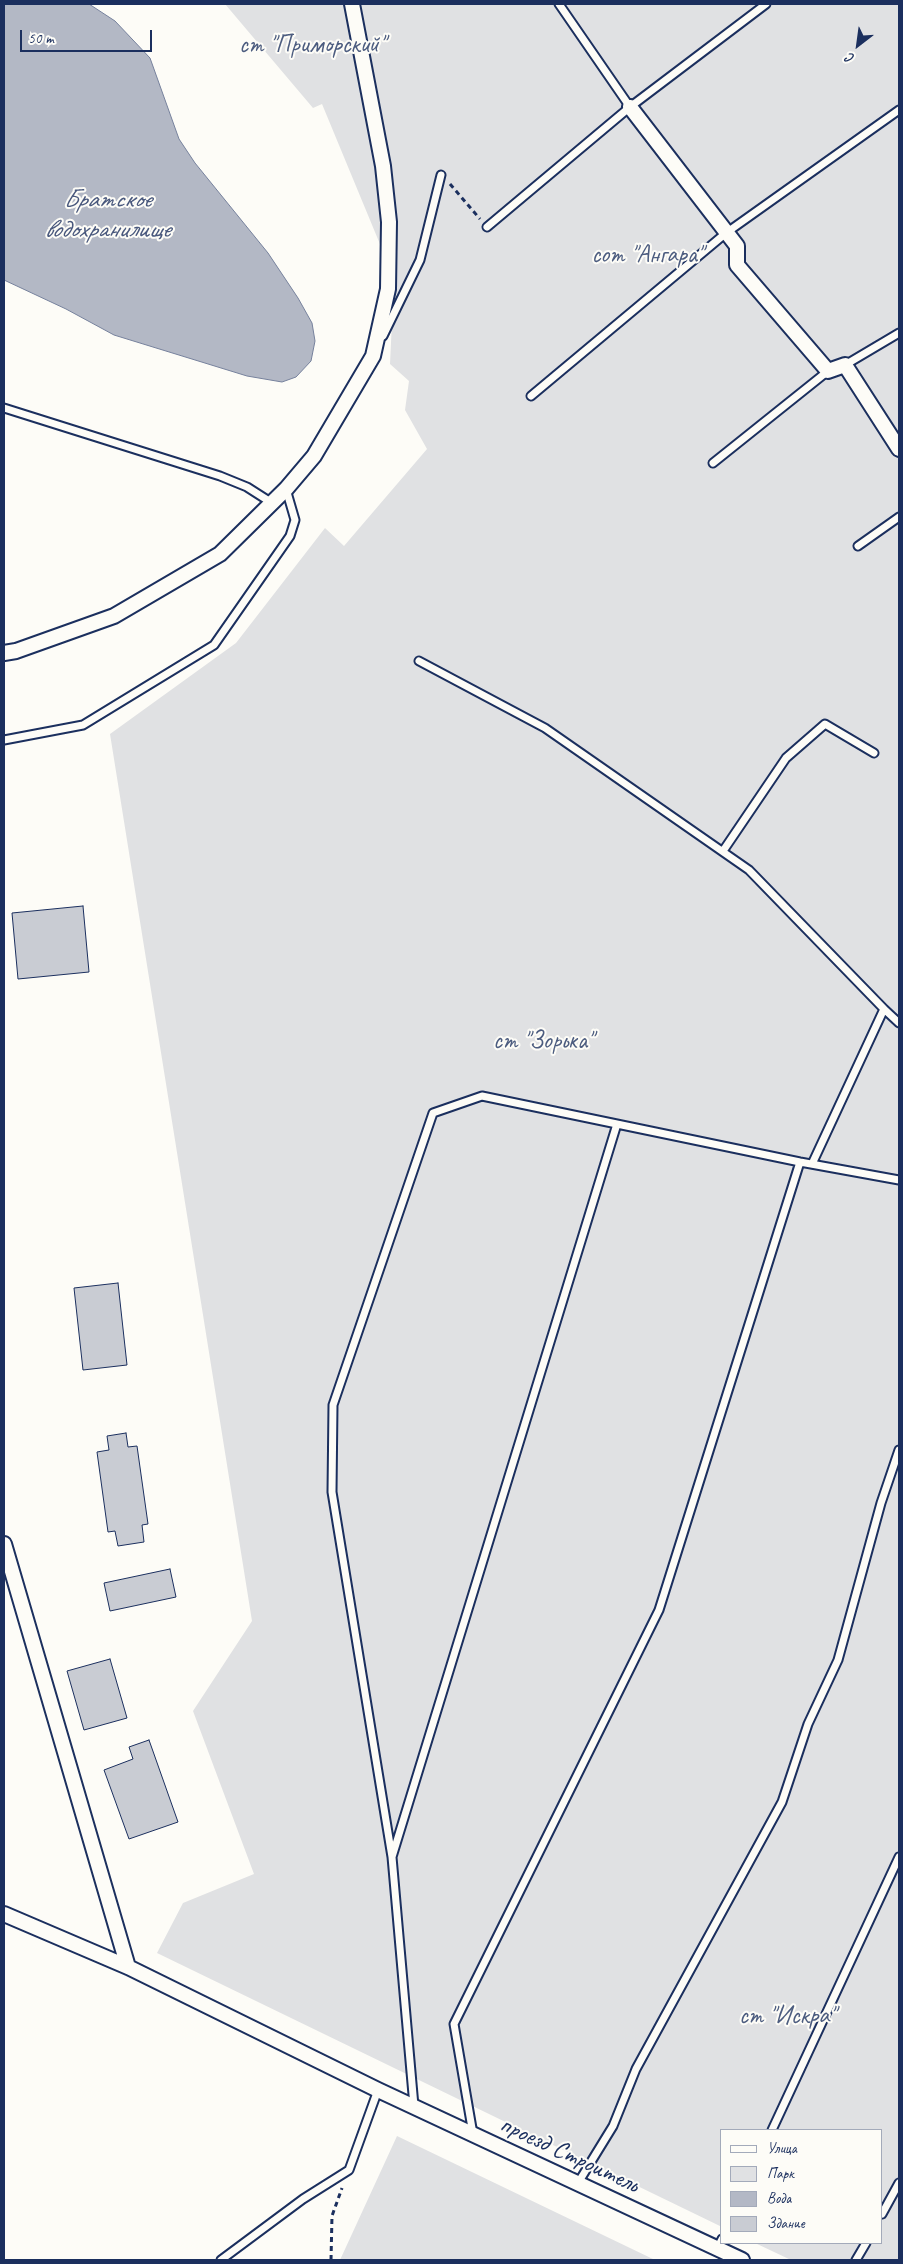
<!DOCTYPE html>
<html>
<head>
<meta charset="utf-8">
<style>
	body { margin:0 }
	#map { position:relative; width:903px; height:2264px; overflow:hidden; background:#fdfcf7; font-family:Caveat,sans-serif }
	canvas { display:block }
	.frame { position:absolute; inset:0; border:5px solid #1b2f5e; pointer-events:none }
	.legend { position:absolute; left:720px; top:2129px; width:162px; height:115px; box-sizing:border-box; background:#fdfcf7; border:1px solid #a3aaba; margin:0; padding:6px 9px; list-style:none; font-size:15px; color:#1b2f5e }
	.legend li { display:flex; align-items:center; gap:10px; height:25px }
	.legend b { width:25px; border:1px solid #a3aaba }
	.north { position:absolute; left:833px; top:20px; width:50px; height:50px; -webkit-text-stroke:4px #fdfcf7; paint-order:stroke; rotate:210deg; font-size:14px; font-weight:700; line-height:20px; text-align:center; color:#1b2f5e }
	.north::after { content:''; display:block; margin:auto; width:18px; height:22px; background:#1b2f5e; clip-path:polygon(50% 0,100% 100%,50% 72%,0 100%) }
	.scale { position:absolute; left:20px; top:30px; width:132px; height:22px; box-sizing:border-box; border:2px solid #1b2f5e; border-top:0; padding-left:6px; font-size:15px; line-height:18px; white-space:nowrap; color:#1b2f5e; -webkit-text-stroke:4px #fdfcf7; paint-order:stroke }
</style>
</head>
<body>
<div id="map">
<canvas width="903" height="2264"></canvas>
<div class="frame"></div>
<ul class="legend">
<li><b style="height:6px;background:#fdfcf7"></b>Улица</li>
<li><b style="height:14px;background:#e0e1e3"></b>Парк</li>
<li><b style="height:14px;background:#b3b8c5"></b>Вода</li>
<li><b style="height:14px;background:#c9ccd3"></b>Здание</li>
</ul>
<div class="north">С</div>
<div class="scale">50 m</div>
</div>
<script>
const g = document.querySelector('canvas').getContext('2d');
g.lineJoin = 'round';
function fill(path, color) { g.fillStyle = color; g.fill(path, 'evenodd'); }
const shape = rows => new Path2D(rows.map(r => 'M' + r).join(''));
function strokePath(path, color, width, dash) { g.strokeStyle = color; g.lineWidth = width; g.lineCap = dash ? 'butt' : 'round'; g.setLineDash(dash || []); g.stroke(path); }
function write(font, color, halo, rows, align = 'center') {
  g.font = font + ' Caveat,sans-serif'; g.lineWidth = 4; g.setLineDash([]); g.textBaseline = 'middle'; g.strokeStyle = halo; g.fillStyle = color; for (const [text, x, y, turn = 0] of rows) {
    g.save(); g.translate(x, y); g.rotate((+turn || 0) * Math.PI / 180); g.textAlign = isNaN(turn) ? turn : align; if (halo) g.strokeText(text, 0, 0); g.fillText(text, 0, 0); g.restore();
  }
}
fill(shape([
	[225,4,899,4,899,2260,791,2260,755,2243,882,2243,882,2130,722,2130,722,2227,157,1953,183,1903,254,1874,193,1711,252,1621,110,734,236,643,325,528,344,546,427,449,405,410,409,381,390,364,394,278,322,104,313,108],
	[397,2136,655,2260,340,2260]
]), '#e0e1e3');
const water = shape([
	[4,4,89,4,115,21,150,58,179,139,195,163,268,253,298,298,312,323,315,341,311,361,296,377,282,382,247,376,114,335,66,309,4,280,4,4]
]);
fill(water, '#b3b8c5');
strokePath(water, '#76819c', 1);
const building = shape([
	[83,906,89,972,18,979,12,913,83,906],
	[118,1283,127,1365,83,1370,74,1288,118,1283],
	[126,1433,128,1447,137,1446,148,1524,142,1525,144,1542,118,1546,115,1531,108,1532,97,1452,109,1450,107,1436,126,1433],
	[170,1569,176,1597,110,1611,104,1583,170,1569],
	[110,1659,127,1718,84,1730,67,1671,110,1659],
	[149,1740,178,1822,129,1839,104,1770,133,1759,129,1747,149,1740]
]);
fill(building, '#c9ccd3');
strokePath(building, '#1b2f5e', 1);
const service = shape([
	[559,4,630,107],
	[487,227,630,107,766,4],
	[383,336,420,260,441,175],
	[845,365,899,333],
	[531,396,726,233,899,110],
	[4,408,220,476,247,487,272,503],
	[713,463,828,371],
	[858,546,899,517],
	[419,661,545,728,749,870,884,1009,812,1164],
	[4,740,83,725,214,645,290,536,295,520,286,489],
	[723,851,786,758,825,724,874,753],
	[884,1009,899,1023],
	[392,1857,332,1492,333,1405,433,1113,482,1096,800,1162,899,1180],
	[414,2106,392,1857,617,1124],
	[772,2130,899,1857],
	[473,2134,454,2024,659,1610,800,1162],
	[578,2183,613,2126,636,2069,782,1802,808,1724,838,1660,881,1503,899,1450],
	[882,2214,899,2183],
	[717,2249,722,2239],
	[221,2260,303,2199,349,2170,378,2090],
	[856,2260,866,2243]
]);
const minor = shape([
	[630,107,737,246,737,265,828,371,845,365,899,449],
	[4,653,16,651,114,616,220,554,286,489,314,456,373,356,388,289,389,222,383,166,352,4],
	[4,1544,128,1967],
	[4,1914,128,1967,378,2090,742,2260]
]);
strokePath(service, '#1b2f5e', 11);
strokePath(minor, '#1b2f5e', 18);
strokePath(shape([
	[450,184,480,219],
	[331,2260,332,2216,342,2188]
]), '#1b2f5e', 3, [5, 4]);
strokePath(service, '#fdfcf7', 7);
strokePath(minor, '#fdfcf7', 14);
write('25px', '#4c5c7f', '#fdfcf7', [
	["ст \"Приморский\"",312,45],
	["сот \"Ангара\"",647,255],
	["ст \"Зорька\"",543,1041],
	["ст \"Искра\"",787,2016]
]);
write('25px', '#1b2f5e', '#fdfcf7', [
	["проезд Строитель",569,2155,25]
]);
write('italic 26px', '#49587d', '#fdfcf7', [
	["Братское",107,200],
	["водохранилище",107,230]
]);
</script>
</body>
</html>
